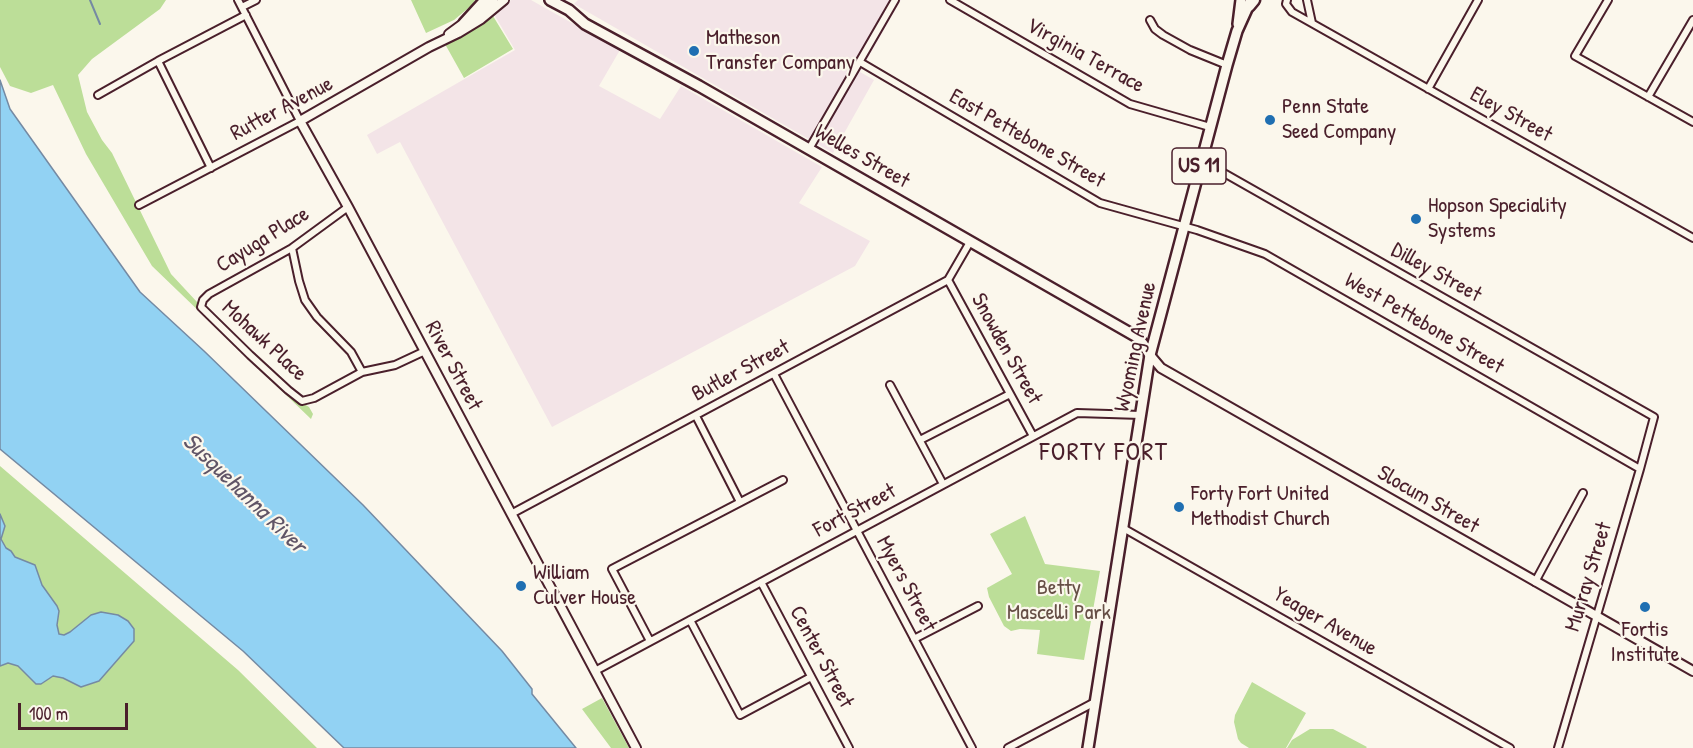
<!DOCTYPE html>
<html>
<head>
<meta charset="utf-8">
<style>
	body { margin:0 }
	#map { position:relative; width:1693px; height:748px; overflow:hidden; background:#fbf7ec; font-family:"Patrick Hand",sans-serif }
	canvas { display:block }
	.scale { position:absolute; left:18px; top:703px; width:110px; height:27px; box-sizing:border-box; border:3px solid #4a1f2b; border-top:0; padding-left:8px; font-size:18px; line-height:21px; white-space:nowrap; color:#4a1f2b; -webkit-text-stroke:4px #fbf7ec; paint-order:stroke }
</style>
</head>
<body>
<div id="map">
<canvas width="1693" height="748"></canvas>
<div class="scale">100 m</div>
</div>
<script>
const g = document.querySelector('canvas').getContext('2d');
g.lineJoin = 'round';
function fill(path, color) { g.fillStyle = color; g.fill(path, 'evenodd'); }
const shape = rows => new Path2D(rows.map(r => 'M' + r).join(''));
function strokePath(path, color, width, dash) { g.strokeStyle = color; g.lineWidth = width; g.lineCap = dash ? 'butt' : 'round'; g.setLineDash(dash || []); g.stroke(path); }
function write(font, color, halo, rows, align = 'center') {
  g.font = font + ' "Patrick Hand",sans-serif'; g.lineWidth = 4.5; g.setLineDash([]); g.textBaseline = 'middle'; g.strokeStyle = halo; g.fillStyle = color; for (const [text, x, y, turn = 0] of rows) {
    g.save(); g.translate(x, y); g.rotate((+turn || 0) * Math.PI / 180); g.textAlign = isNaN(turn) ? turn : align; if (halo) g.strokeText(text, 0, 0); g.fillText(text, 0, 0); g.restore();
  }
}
fill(shape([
	[511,0,531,0,620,50,599,86,660,119,681,86,822,167,799,203,870,241,855,266,552,427,400,142,377,154,367,135,515,50,495,16],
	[578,0,901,0,860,72,874,80,833,153,574,4]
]), '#f3e4e7');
fill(shape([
	[0,0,166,0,160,9,92,59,78,75,87,112,102,140,112,153,171,274,210,316,296,399,309,407,313,414,311,419,152,266,86,154,53,85,31,93,10,86,0,67],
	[411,0,475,0,472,5,454,20,426,33],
	[493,16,513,49,464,78,445,44],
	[0,466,238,670,317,748,0,748,0,666,8,663,18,666,36,684,41,684,52,676,63,678,82,687,99,681,134,640,91,615,70,632,64,635,59,634,57,625,59,611,42,585,35,565,15,557,11,551,6,548,1,539,5,526,0,514],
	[1025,516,1045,564,1100,571,1084,660,1037,654,1040,630,1020,629,1011,631,1004,626,989,597,987,588,1012,574,990,534],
	[1252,682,1306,713,1286,748,1249,748,1241,743,1238,739,1234,722,1235,715],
	[602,698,629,748,611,748,582,709],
	[1310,729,1333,729,1367,747,1366,748,1287,748,1292,740]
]), '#bcde98');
const water = shape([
	[0,80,10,109,140,292,204,351,363,505,502,651,532,689,532,694,576,748,344,748,243,651,0,449,0,80],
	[0,514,5,526,1,539,6,548,11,551,15,557,35,565,42,585,57,606,59,611,57,625,59,634,64,635,70,632,91,615,101,612,118,615,128,621,134,629,134,641,99,681,81,687,63,678,53,676,41,684,36,684,18,666,8,663,0,666,0,514]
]);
fill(water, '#92d2f3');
strokePath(water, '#758aa3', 1.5);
strokePath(shape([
	[90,0,100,24]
]), '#758aa3', 2);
const minor = shape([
	[950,0,1130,104,1210,127],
	[1287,0,1286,4,1292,12,1693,238],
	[1307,0,1312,23],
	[1608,0,1575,56,1693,122],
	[242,7,256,0],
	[1150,20,1155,29,1163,35,1190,50,1227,65],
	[158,61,211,168],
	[860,62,1100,203,1197,230,1265,254,1640,469],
	[1428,89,1478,0],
	[98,95,158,61,246,15],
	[1648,97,1693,20],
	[809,149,895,0],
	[1201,160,1654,417,1640,469,1558,748],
	[139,205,300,121,238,0],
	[348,207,292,248,209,294,203,300,201,307,250,355,288,390,302,401,314,398,362,372,395,365,425,351],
	[292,248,299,281,305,300,317,317,351,352,362,372],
	[948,280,1033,436],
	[774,374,972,748],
	[890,385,943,484],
	[696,416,740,502],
	[920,440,1010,394],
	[511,514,948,280,970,242],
	[1123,528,1510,748],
	[761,582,849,748],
	[1535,582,1583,493],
	[690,620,740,715,811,677],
	[914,639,978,606],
	[650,641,612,569,783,480],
	[595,671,1077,413,1141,415],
	[1008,748,1095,702]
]);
const tertiary = shape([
	[504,0,481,19,458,33,429,47,300,121,348,207,636,748],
	[449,34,479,12,493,0],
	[1150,355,1161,368,1693,671]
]);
const secondary = shape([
	[550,0,569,10,585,24,699,86,1137,337,1143,344,1150,355],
	[464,23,485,0]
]);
const primary = shape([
	[1238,24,1241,0],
	[1088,748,1150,355,1227,65,1237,31,1251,0]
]);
const motorway = shape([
	[1249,6,1254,0]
]);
strokePath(minor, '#4a1f2b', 10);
strokePath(tertiary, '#4a1f2b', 12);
strokePath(secondary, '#4a1f2b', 14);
strokePath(primary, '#4a1f2b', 14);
strokePath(motorway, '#4a1f2b', 15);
strokePath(minor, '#fbf7ec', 6);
strokePath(tertiary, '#fbf7ec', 8);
strokePath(secondary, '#fbf7ec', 9);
strokePath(primary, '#fbf7ec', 9);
strokePath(motorway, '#fbf7ec', 10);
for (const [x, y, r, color] of [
	[694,51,6,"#1f6fb2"],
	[1270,120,6,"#1f6fb2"],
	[1416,219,6,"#1f6fb2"],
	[1179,507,6,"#1f6fb2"],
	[521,586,6,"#1f6fb2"],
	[1645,607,6,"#1f6fb2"]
]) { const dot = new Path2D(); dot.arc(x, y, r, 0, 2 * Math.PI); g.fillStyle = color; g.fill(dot); strokePath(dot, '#fbf7ec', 2); }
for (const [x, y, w] of [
	[1199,166,54]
]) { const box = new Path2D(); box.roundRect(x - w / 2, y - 18, w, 36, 4.5); g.fillStyle = '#fbf7ec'; g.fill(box); strokePath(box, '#4a1f2b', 1.5); }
write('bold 21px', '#4a1f2b', null, [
	["US 11",1199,166]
]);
write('22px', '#4a1f2b', '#fbf7ec', [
	["Matheson",706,38],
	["Transfer Company",706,63],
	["Penn State",1282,107],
	["Seed Company",1282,132],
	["Hopson Speciality",1428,206],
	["Systems",1428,231],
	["Forty Fort United",1191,494],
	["Methodist Church",1191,519],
	["William",533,573],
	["Culver House",533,598],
	["Fortis",1645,630,"center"],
	["Institute",1645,655,"center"]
], 'left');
write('22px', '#4a1f2b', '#fbf7ec', [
	["Virginia Terrace",1085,56,29],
	["Rutter Avenue",282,109,-28],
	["Eley Street",1511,115,29],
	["East Pettebone Street",1027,139,30],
	["Welles Street",862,157,30],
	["Cayuga Place",263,240,-32],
	["Dilley Street",1436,273,29],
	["West Pettebone Street",1424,324,30],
	["Mohawk Place",264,341,43],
	["Wyoming Avenue",1136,347,-78],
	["Snowden Street",1006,349,61],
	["River Street",453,366,62],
	["Butler Street",741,371,-28],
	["Slocum Street",1428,500,30],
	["Fort Street",855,511,-28],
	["Murray Street",1589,577,-73],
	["Myers Street",906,584,62],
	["Yeager Avenue",1325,622,30],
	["Center Street",821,657,62]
]);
write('22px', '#664f46', '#fbf7ec', [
	["Betty",1059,588],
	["Mascelli Park",1059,613]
]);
write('italic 24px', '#605567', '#fbf7ec', [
	["Susquehanna River",244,494,44]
]);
g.letterSpacing = '1.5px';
write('26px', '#4a1f2b', '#fbf7ec', [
	["FORTY FORT",1104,453]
]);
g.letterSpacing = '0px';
</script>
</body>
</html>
